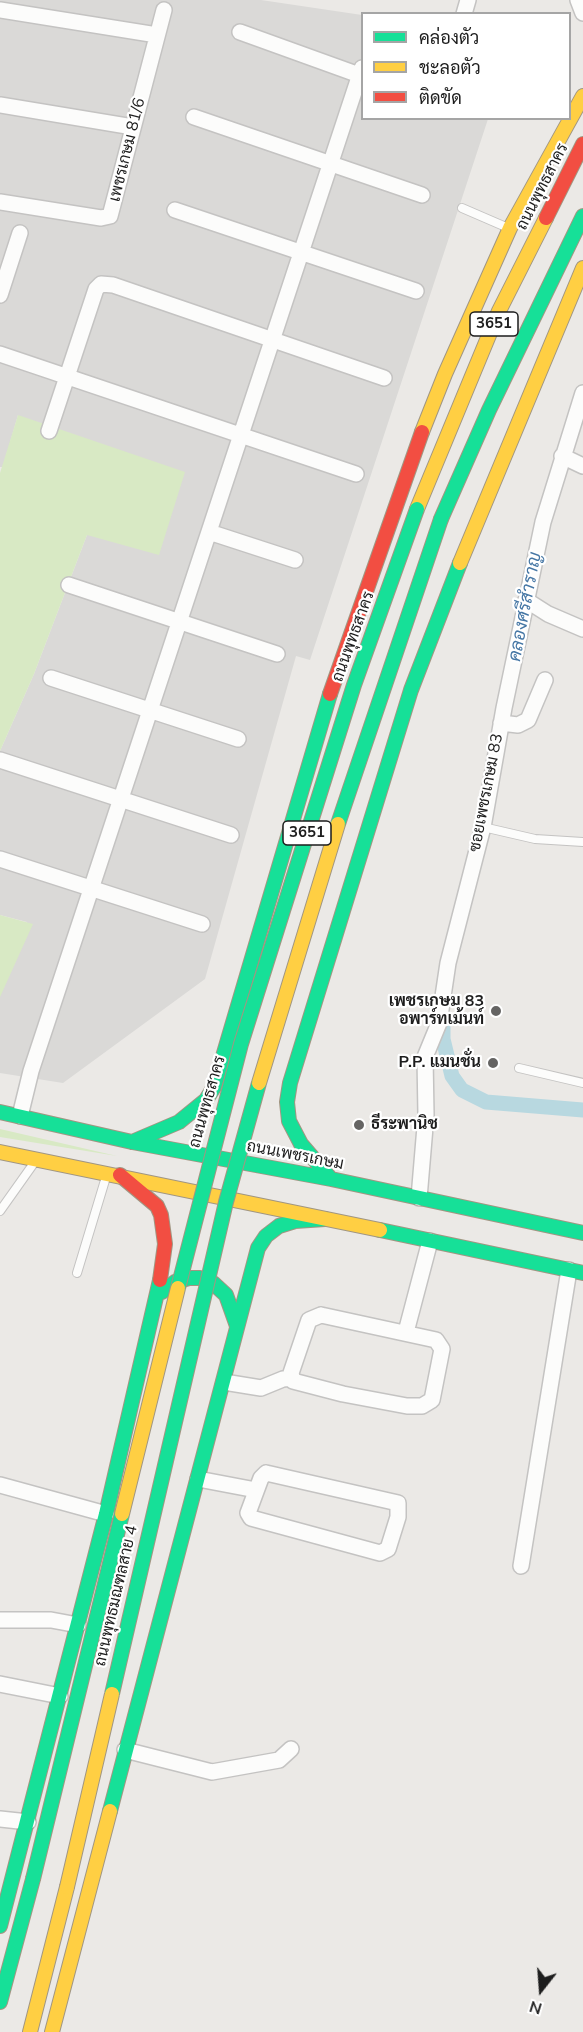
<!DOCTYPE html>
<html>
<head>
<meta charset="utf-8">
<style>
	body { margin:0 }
	#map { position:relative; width:583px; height:2032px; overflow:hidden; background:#ebe9e6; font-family:"Nunito Sans",Sarabun,sans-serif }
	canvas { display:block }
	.legend { position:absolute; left:361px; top:12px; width:210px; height:108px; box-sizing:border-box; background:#fff; border:2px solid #a5a5a5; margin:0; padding:8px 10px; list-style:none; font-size:18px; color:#1d1d1d }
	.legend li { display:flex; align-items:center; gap:12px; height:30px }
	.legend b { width:30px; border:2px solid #a5a5a5 }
	.north { position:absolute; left:511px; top:1960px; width:60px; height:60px; -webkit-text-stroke:4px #fff; paint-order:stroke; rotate:197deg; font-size:16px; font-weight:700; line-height:24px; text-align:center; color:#1d1d1d }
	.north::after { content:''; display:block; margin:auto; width:21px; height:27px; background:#1d1d1d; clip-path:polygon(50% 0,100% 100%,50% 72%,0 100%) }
</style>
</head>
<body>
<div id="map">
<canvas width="583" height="2032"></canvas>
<ul class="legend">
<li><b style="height:8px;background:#16e098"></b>คล่องตัว</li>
<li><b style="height:8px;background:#ffcf43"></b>ชะลอตัว</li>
<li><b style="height:8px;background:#f24e42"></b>ติดขัด</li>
</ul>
<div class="north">N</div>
</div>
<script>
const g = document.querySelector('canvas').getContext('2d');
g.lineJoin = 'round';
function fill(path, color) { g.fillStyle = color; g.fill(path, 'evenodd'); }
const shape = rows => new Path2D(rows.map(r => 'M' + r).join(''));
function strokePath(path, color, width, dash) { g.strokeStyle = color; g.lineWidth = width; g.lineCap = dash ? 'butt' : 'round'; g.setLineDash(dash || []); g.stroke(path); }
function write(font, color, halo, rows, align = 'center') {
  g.font = font + ' "Nunito Sans",Sarabun,sans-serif'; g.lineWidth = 4.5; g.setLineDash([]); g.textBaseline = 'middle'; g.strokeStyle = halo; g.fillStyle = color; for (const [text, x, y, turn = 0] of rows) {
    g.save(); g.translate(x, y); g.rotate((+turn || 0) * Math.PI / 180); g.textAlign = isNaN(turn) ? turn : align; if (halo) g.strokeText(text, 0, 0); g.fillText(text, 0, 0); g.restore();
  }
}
fill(shape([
	[0,0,261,0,362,15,362,118,488,119,310,660,296,656,205,979,63,1083,0,1073,0,990,27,922,0,915,0,751,34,674,87,535,18,415,3,467,0,467]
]), '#dad9d7');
fill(shape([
	[18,415,185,472,159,555,87,535,34,674,0,751,0,473],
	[0,915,33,924,0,997],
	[0,1129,117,1156,0,1137]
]), '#d8e9c4');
strokePath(shape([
	[443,1013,443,1039,452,1076,462,1090,486,1102,583,1110]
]), '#b8d8e0', 15);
const lane = shape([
	[462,208,506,227],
	[483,827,535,839,583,842],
	[519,1068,583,1083],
	[0,1211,34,1163],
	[77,1273,106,1177]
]);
const street = shape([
	[578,0,583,13],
	[0,10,157,35],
	[464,14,468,0],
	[240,32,362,76],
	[0,105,133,127],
	[194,117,422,195],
	[0,202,101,218,110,216,164,10],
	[175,210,416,291],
	[0,295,20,233],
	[0,354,356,474],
	[49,431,96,289,101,284,113,285,384,378],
	[562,456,583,466],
	[209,532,295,560],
	[69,585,277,654],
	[526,600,548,614,583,629],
	[51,678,238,739],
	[501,723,518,725,528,720,545,680],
	[0,760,231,835],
	[0,859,202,924],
	[20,1116,31,1071,362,68],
	[419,1198,426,1115,425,1057,439,1023,448,963,483,827,504,708,543,522,583,393],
	[321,1315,436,1340,442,1349,432,1400,422,1406,407,1406,343,1394,293,1381,291,1373,309,1320,321,1315],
	[406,1332,430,1241],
	[224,1382,261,1388,283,1379,292,1378],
	[266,1473,398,1503,398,1517,388,1549,380,1553,251,1518,248,1513,261,1478,266,1473],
	[198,1479,256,1490],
	[0,1485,106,1514],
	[521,1566,569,1270],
	[0,1620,51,1620,78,1625],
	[0,1684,60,1696],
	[125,1750,212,1772,279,1760,291,1749],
	[0,1819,28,1822]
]);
const fast = shape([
	[441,519,489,410,583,216],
	[0,1112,132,1142,331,1179,583,1233],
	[132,1142,179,1122,206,1100,214,1087,330,694],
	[331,1179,301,1144,289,1121,287,1102,290,1083,411,690,460,563],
	[380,1230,583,1273],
	[162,1292,175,1282,189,1278,200,1278,213,1283,226,1295,237,1326],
	[110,1811,258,1248,266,1236,279,1226,295,1221,325,1219],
	[0,1926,106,1514,160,1280],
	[0,2002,33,1879]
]);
const slow = shape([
	[422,432,445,374,510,228,583,96],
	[417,509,499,311,546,218],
	[460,563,583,268],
	[0,1152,380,1230],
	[30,2032,67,1887],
	[52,2032,110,1811]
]);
const jam = shape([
	[546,218,583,144],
	[330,694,422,432],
	[120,1175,157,1206,161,1215,165,1244,160,1280]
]);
strokePath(lane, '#c4c3c2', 10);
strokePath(street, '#c4c3c2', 18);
strokePath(fast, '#a19682', 16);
strokePath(slow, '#a19682', 16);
strokePath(jam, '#a19682', 16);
strokePath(lane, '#fcfcfb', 8);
strokePath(street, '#fcfcfb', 15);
strokePath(fast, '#16e098', 14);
strokePath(slow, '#ffcf43', 14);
strokePath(jam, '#f24e42', 14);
const fastBridge = shape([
	[338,824,441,519],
	[178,1288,241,1044,354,685,417,509],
	[112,1694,226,1202,259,1083],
	[33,1879,122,1514]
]);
const slowBridge = shape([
	[259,1083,338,824],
	[122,1514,178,1288],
	[67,1887,112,1694]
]);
strokePath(fastBridge, '#a19682', 16, []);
strokePath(slowBridge, '#a19682', 16, []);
strokePath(fastBridge, '#16e098', 14);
strokePath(slowBridge, '#ffcf43', 14);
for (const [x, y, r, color] of [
	[496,1011,6,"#656463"],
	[493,1063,6,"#656463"],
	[359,1125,6,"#656463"]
]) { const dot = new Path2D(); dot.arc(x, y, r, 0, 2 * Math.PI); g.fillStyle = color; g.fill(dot); strokePath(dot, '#fff', 2); }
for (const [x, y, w] of [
	[494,324,48],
	[307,833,48]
]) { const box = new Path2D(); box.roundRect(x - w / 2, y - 12, w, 24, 4.5); g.fillStyle = '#fff'; g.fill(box); strokePath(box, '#1d1d1d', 1.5); }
write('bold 15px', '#1d1d1d', null, [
	["3651",494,324],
	["3651",307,833]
]);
write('16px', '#1d1d1d', '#fff', [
	["เพชรเกษม 81/6",128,150,-76],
	["ถนนพุทธสาคร",543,187,-63],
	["ถนนพุทธสาคร",354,637,-70],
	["ซอยเพชรเกษม 83",487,793,-79],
	["ถนนพุทธสาคร",208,1102,-74],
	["ถนนเพชรเกษม",295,1156,11],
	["ถนนพุทธมณฑลสาย 4",117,1596,-77]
]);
write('bold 16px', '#1d1d1d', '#fff', [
	["เพชรเกษม 83",484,1002],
	["อพาร์ทเม้นท์",484,1020],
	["P.P. แมนชั่น",481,1063],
	["ธีระพานิช",371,1125,"left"]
], 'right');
write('italic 18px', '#4677a5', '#fff', [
	["คลองศรีสำราญ",526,607,-79]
]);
</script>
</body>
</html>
